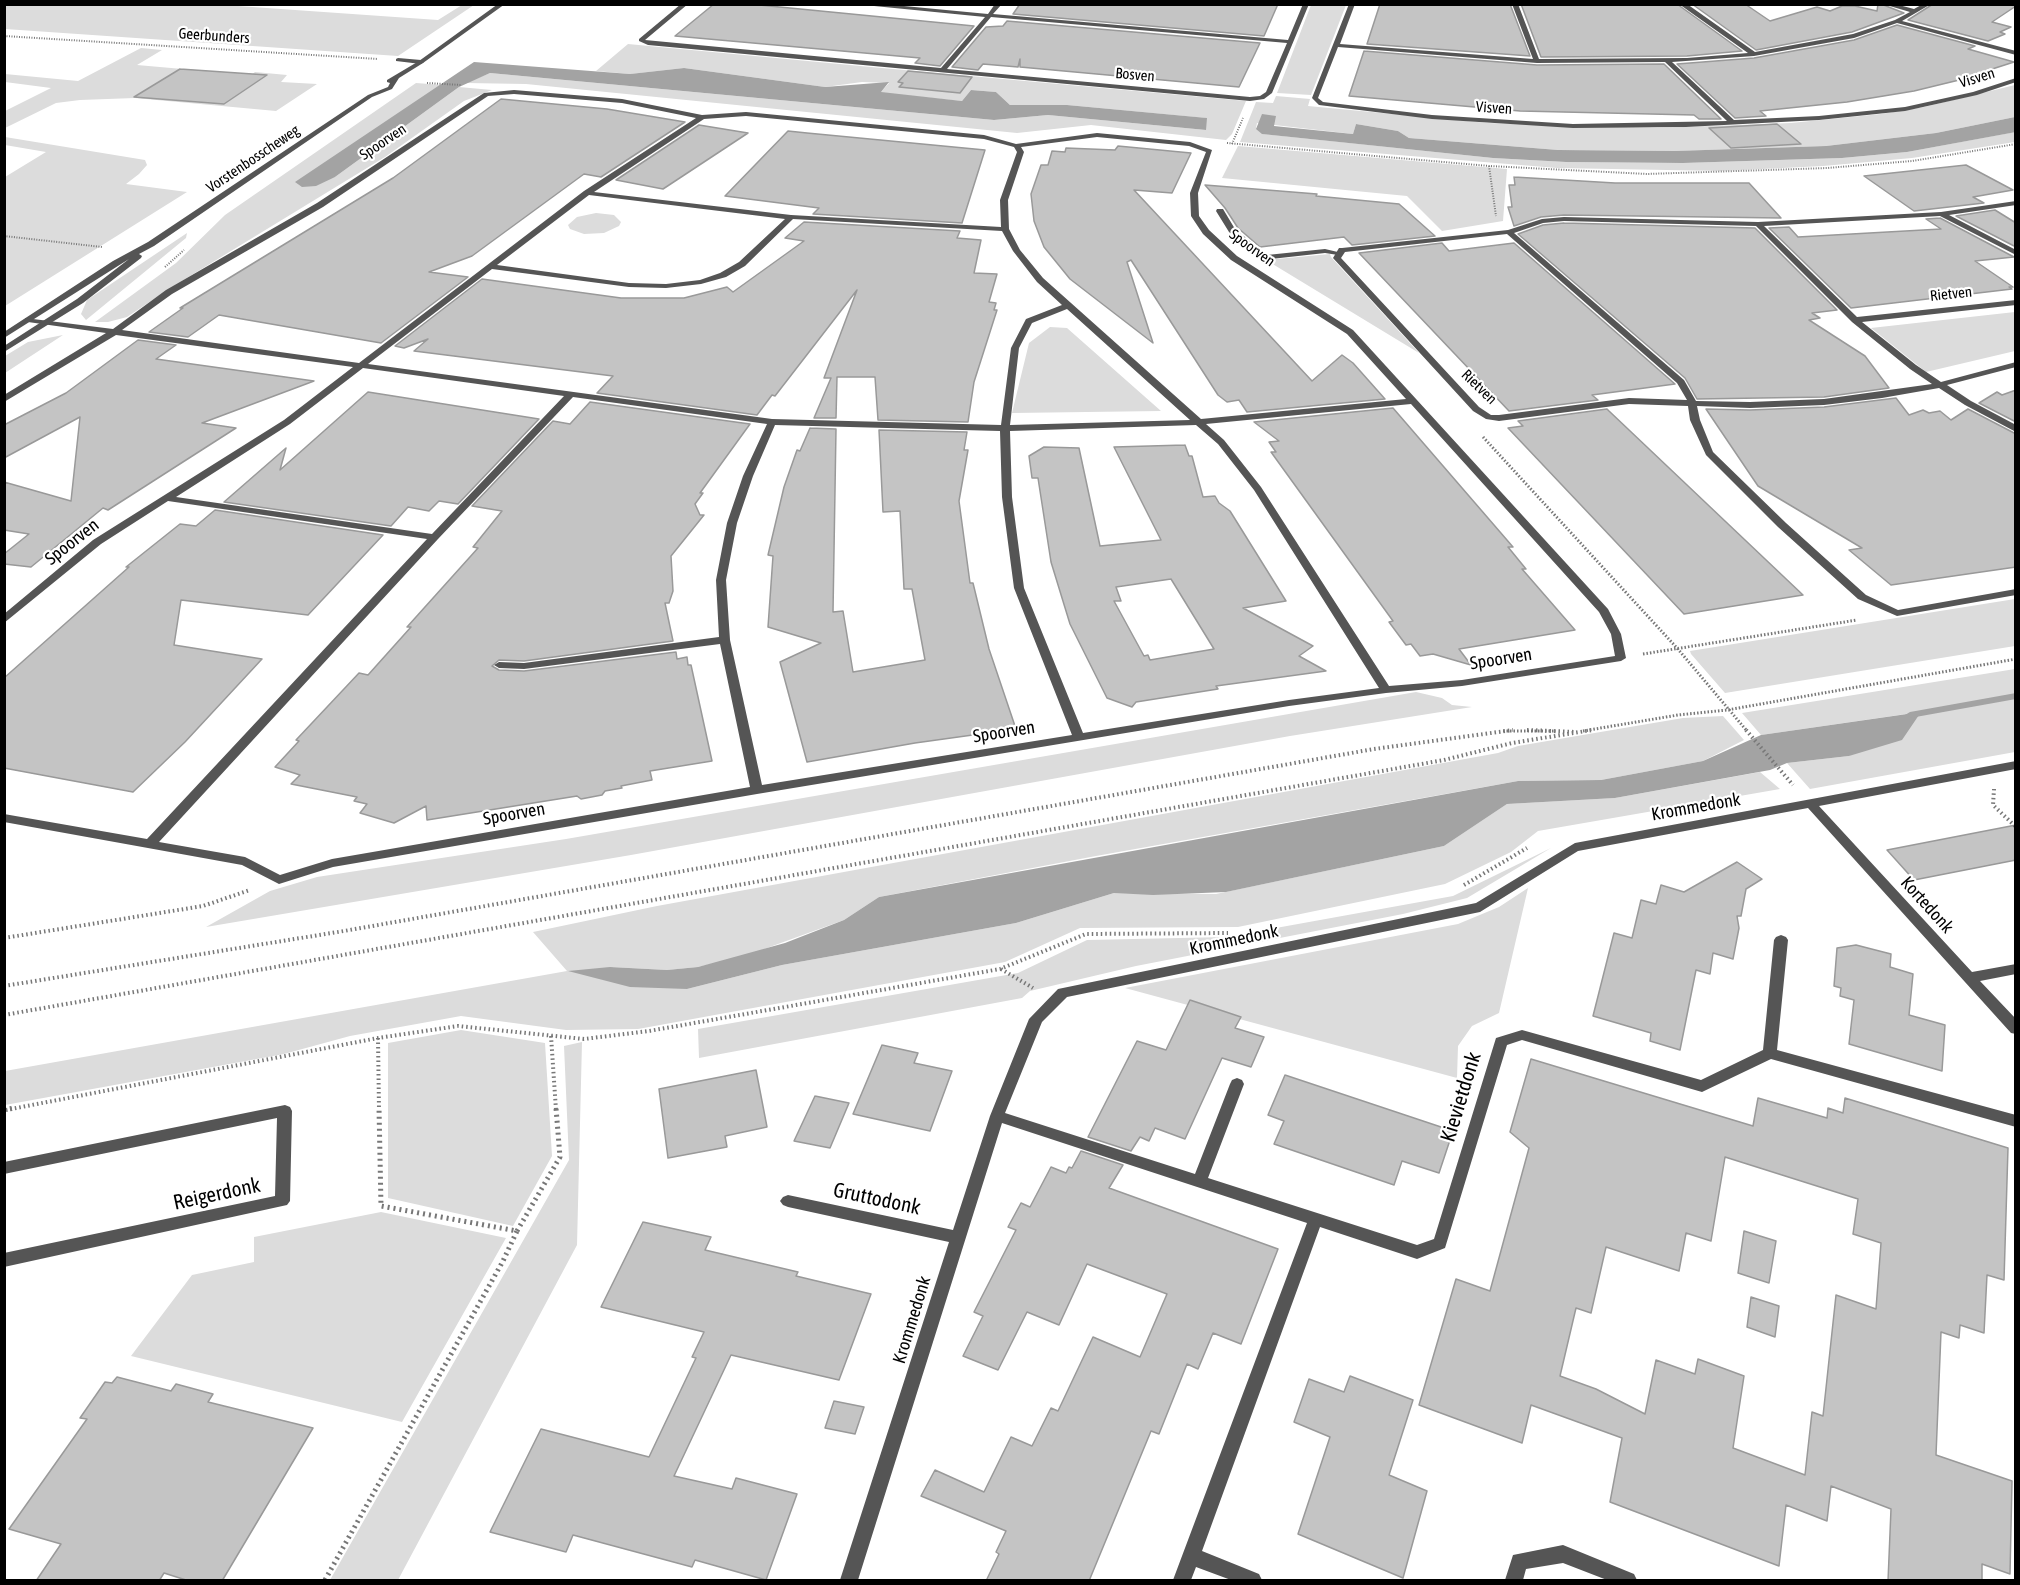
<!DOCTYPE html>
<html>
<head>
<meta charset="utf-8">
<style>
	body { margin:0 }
	#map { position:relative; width:2020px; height:1585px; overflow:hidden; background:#fff; font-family:"Asap Condensed",sans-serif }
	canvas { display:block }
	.frame { position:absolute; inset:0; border:6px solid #000; pointer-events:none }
</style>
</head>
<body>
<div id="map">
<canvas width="2020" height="1585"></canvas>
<div class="frame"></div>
</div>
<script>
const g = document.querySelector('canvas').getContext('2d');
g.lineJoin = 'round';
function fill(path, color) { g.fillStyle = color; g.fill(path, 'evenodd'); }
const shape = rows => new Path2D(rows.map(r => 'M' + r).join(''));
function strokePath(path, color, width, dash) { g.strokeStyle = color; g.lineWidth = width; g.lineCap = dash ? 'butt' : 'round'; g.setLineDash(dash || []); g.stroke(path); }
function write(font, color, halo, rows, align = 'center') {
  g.font = font + ' "Asap Condensed",sans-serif'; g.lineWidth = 4.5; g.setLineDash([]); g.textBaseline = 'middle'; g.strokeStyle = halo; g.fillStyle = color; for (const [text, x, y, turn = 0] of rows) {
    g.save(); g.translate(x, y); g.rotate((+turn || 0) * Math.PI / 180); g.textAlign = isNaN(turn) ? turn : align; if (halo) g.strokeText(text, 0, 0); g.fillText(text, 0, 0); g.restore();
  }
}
fill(shape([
	[240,4,238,6,438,20,462,5,474,5,398,56,5,29,5,5],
	[1311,5,1346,5,1311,95,1277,93],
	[628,44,871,67,1246,101,1232,134,1226,140,1091,125,1017,133,526,84,466,83,490,73,994,120,1048,115,1206,130,1206,118,1067,105,1010,105,996,92,971,90,962,101,880,93,889,83,862,82,825,87,684,68,630,74,596,71],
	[141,48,162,50,137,65,251,75,255,72,287,75,281,82,317,84,276,111,135,98,80,100,56,103,5,128,5,111,51,88,5,82,5,74,78,81],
	[416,83,442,85,296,183,335,177,459,87,492,90,464,101,385,157,172,287,127,317,108,322,95,322,176,263,225,215],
	[2015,85,2015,117,1936,133,1826,146,1675,151,1558,150,1409,138,1398,131,1356,124,1353,134,1257,123,1256,128,1263,134,1493,158,1566,162,1683,163,1842,158,1907,152,2015,132,2015,142,1912,158,1823,166,1722,171,1557,168,1240,142,1256,102,1273,103,1276,96,1310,99,1308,106,1488,123,1657,128,1791,123,1881,114,1924,107],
	[5,137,145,160,147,165,139,174,126,184,187,192,5,306,5,177,46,152,5,145],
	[1238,146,1507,169,1503,221,1442,231,1407,196,1222,178],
	[596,213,614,215,621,222,619,226,604,233,584,234,570,229,568,225,577,217],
	[187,233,186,238,86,320,81,314,87,300],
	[1330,254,1331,257,1419,353,1266,260],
	[2015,312,2015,351,1926,372,1871,328],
	[1050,327,1067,328,1161,411,1012,413,1029,343],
	[63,335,5,373,5,356,28,342],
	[2015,599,2015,646,1725,693,1691,654,1690,651],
	[2015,669,2015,696,2010,697,2015,698,2015,752,1810,789,1787,763,1849,756,1920,712,1761,735,1742,713],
	[1416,692,1442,698,1452,705,1472,707,1290,736,631,855,206,927,270,891,317,877,566,839],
	[1723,716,1744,740,1703,761,1601,780,1518,781,1096,856,879,897,844,920,745,956,698,967,667,970,610,967,687,989,782,965,1016,923,1114,893,1216,894,1444,846,1507,804,1615,798,1760,772,1780,789,1538,831,1511,852,1445,884,1238,927,1080,928,1005,962,638,1029,566,1030,461,1016,350,1036,284,1054,5,1105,5,1071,567,971,533,932,657,906,1498,753,1518,746,1683,718],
	[1551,848,1467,898,1403,914,1136,966,1030,991,1022,998,699,1058,698,1029,1018,973,1087,940,1226,937,1453,896],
	[1528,888,1499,1013,1472,1026,1458,1046,1457,1078,1125,988,1458,924,1499,907],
	[461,1030,545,1043,552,1156,513,1226,388,1198,388,1043],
	[582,1042,577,1245,398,1580,330,1580,569,1160,564,1046],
	[381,1212,506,1238,402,1422,131,1356,192,1275,254,1262,254,1237]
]), '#dcdcdc');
fill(shape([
	[474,62,630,74,684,68,825,87,889,82,881,92,962,101,971,90,996,92,1010,105,1067,105,1207,118,1206,130,1048,115,994,120,490,73,459,87,335,177,316,186,302,187,295,182],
	[1262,114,1276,116,1274,126,1353,134,1356,124,1398,131,1409,138,1558,150,1675,151,1826,146,1936,133,2015,117,2016,132,1907,152,1842,158,1683,163,1566,162,1493,158,1262,134,1256,129],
	[1921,712,1902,740,1849,756,1787,763,1770,770,1615,798,1507,804,1444,846,1226,892,1153,895,1114,893,1016,923,782,965,687,989,630,987,568,971,610,967,667,970,698,967,785,943,844,920,879,897,1518,781,1601,780,1703,761,1761,735]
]), '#a3a3a3');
fill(shape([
	[2016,693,2016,699,1910,718,1905,715,1910,712,2016,693]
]), '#a3a3a3');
const building = shape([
	[714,4,749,4,974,26,940,66,915,63,920,58,675,36,714,4],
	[1020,4,1278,4,1264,36,1013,14,1020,4],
	[1380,4,1510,4,1530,56,1367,44,1380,4],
	[1521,4,1677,4,1742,51,1687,56,1541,57,1521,4],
	[1692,4,1745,4,1770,21,1817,7,1830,11,1842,6,1855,6,1877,11,1878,4,1881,4,1904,13,1852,32,1756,50,1692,4],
	[1933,4,2016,4,2016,6,1992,22,2011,27,2000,32,2005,34,1988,41,1908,20,1933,4],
	[1007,21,1260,43,1239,87,1020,67,1020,59,1018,67,983,64,978,70,952,67,986,27,1003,26,1007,21],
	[1897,25,1975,46,1968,49,2014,62,1986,71,1992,72,1914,91,1847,102,1760,111,1766,116,1735,118,1677,64,1754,58,1854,40,1897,25],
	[1364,51,1537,65,1664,64,1721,119,1699,119,1694,115,1520,111,1349,96,1364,51],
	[180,69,267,75,224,104,134,97,180,69],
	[908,71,972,77,960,93,899,87,903,83,898,82,908,71],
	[501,99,607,109,685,122,601,177,584,174,472,256,429,272,468,277,381,343,219,315,188,337,149,332,183,308,180,308,393,178,501,99],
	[1777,124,1801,144,1731,148,1709,128,1777,124],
	[699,125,748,133,663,189,616,180,699,125],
	[788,131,807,133,985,150,962,223,813,214,819,208,725,196,788,131],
	[1118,146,1191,153,1172,193,1134,190,1312,381,1342,355,1353,363,1385,399,1247,412,1239,400,1227,402,1218,395,1131,260,1127,262,1153,343,1070,279,1044,247,1034,221,1031,194,1041,165,1048,165,1052,151,1065,152,1066,148,1115,150,1118,146],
	[1966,165,2013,190,1973,197,1984,203,1914,211,1864,176,1966,165],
	[1514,177,1615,183,1749,183,1781,218,1564,215,1541,217,1514,226,1508,207,1512,207,1509,185,1515,185,1514,177],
	[1205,185,1317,194,1316,196,1399,204,1435,236,1352,245,1344,237,1260,247,1238,228,1225,208,1205,185],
	[1995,210,2016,223,2016,247,1956,216,1995,210],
	[1940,218,2014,257,1975,261,2013,287,2009,287,2012,289,1851,308,1769,228,1789,227,1798,237,1941,229,1926,219,1940,218],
	[804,222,960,231,957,238,981,240,974,273,997,274,989,302,996,303,994,310,997,310,974,382,968,422,878,420,875,377,837,377,836,418,814,418,831,378,824,378,857,290,775,396,772,395,757,415,597,393,613,376,414,351,428,339,404,348,395,346,482,279,621,298,684,298,727,287,733,292,804,241,785,238,804,222],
	[1564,223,1755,228,1837,310,1812,313,1820,318,1809,320,1865,356,1889,388,1824,397,1697,399,1685,378,1518,234,1543,225,1564,223],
	[1442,243,1449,251,1514,243,1675,384,1592,395,1598,400,1509,411,1359,253,1442,243],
	[138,340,176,345,156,359,314,381,202,423,236,428,108,510,103,508,31,567,4,564,4,554,29,534,4,530,4,482,71,501,80,417,4,458,4,425,66,393,138,340],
	[2016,390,2016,422,1979,403,1997,392,2002,395,2016,390],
	[368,392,539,419,458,504,439,501,429,511,408,507,391,526,224,502,286,448,280,470,368,392],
	[1896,398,1909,415,1923,410,1929,413,1940,411,1951,420,1968,409,2016,434,2016,567,1891,585,1849,550,1862,548,1758,486,1706,409,1750,410,1824,407,1896,398],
	[590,402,750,424,700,493,703,493,695,504,700,515,704,515,671,556,673,591,669,603,665,603,673,641,524,661,499,660,492,666,499,670,524,671,676,652,677,659,687,657,688,665,691,665,712,761,650,771,652,780,621,786,622,788,605,791,602,795,581,799,577,796,427,820,426,806,394,823,360,813,367,804,354,801,357,797,291,784,300,775,275,767,299,741,296,740,359,673,368,675,411,627,407,627,478,548,473,547,502,511,472,506,553,421,570,424,590,402],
	[1393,408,1513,547,1508,547,1526,569,1522,569,1575,630,1459,649,1471,665,1433,654,1420,656,1411,644,1406,645,1389,622,1393,621,1271,452,1276,452,1269,442,1279,441,1254,422,1393,408],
	[1607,409,1609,411,1803,595,1684,614,1508,428,1523,426,1518,421,1607,409],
	[810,428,836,429,833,612,843,611,853,672,925,660,912,589,904,589,900,511,883,512,879,430,967,432,964,450,968,450,959,501,970,583,973,583,989,649,1016,729,915,743,807,762,780,662,821,643,768,627,773,556,768,555,784,487,797,450,800,451,810,428],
	[1185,445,1189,456,1192,456,1203,497,1215,496,1219,503,1230,511,1286,601,1243,608,1313,646,1299,656,1326,671,1216,686,1218,689,1136,702,1132,707,1107,698,1070,624,1051,562,1038,478,1032,478,1029,456,1044,447,1079,448,1100,546,1161,540,1114,447,1185,445],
	[1171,579,1214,649,1150,660,1148,655,1144,656,1114,601,1121,601,1116,587,1171,579],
	[215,510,383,535,308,615,181,600,174,645,262,659,185,742,133,792,4,768,4,678,129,567,126,567,180,524,196,526,215,510],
	[2016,825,2016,860,1914,880,1887,850,2016,825],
	[1737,862,1762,879,1746,889,1741,916,1737,916,1739,928,1733,959,1713,953,1710,974,1696,970,1680,1050,1650,1041,1651,1033,1593,1016,1614,933,1632,938,1641,900,1656,904,1661,885,1684,892,1737,862],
	[1856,945,1891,954,1890,967,1913,974,1909,1015,1945,1025,1942,1071,1849,1044,1854,1000,1840,996,1841,988,1834,986,1837,948,1856,945],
	[1190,1000,1241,1017,1235,1028,1264,1037,1251,1067,1222,1058,1185,1139,1155,1128,1149,1141,1140,1137,1131,1151,1088,1137,1137,1041,1166,1050,1190,1000],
	[882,1045,918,1053,914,1063,952,1071,930,1131,853,1114,882,1045],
	[1531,1059,1753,1126,1758,1098,1827,1118,1828,1108,1843,1113,1845,1098,2008,1148,2004,1280,1987,1275,1984,1333,1960,1325,1959,1338,1941,1332,1936,1455,2012,1481,2010,1574,1982,1564,1982,1581,1888,1581,1891,1509,1831,1486,1827,1521,1786,1505,1779,1566,1610,1502,1622,1438,1531,1405,1522,1443,1419,1405,1456,1279,1490,1291,1529,1148,1510,1132,1531,1059],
	[1725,1157,1858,1199,1853,1234,1881,1243,1876,1309,1836,1295,1823,1416,1812,1412,1805,1475,1733,1448,1744,1376,1698,1359,1695,1374,1656,1360,1645,1414,1596,1389,1560,1376,1576,1308,1591,1313,1606,1247,1679,1271,1686,1233,1711,1241,1725,1157],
	[756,1070,767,1127,725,1136,727,1147,668,1158,659,1089,756,1070],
	[1285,1075,1453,1131,1439,1173,1402,1161,1394,1185,1274,1144,1284,1121,1268,1115,1285,1075],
	[815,1096,849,1103,830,1148,794,1141,815,1096],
	[1081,1151,1123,1165,1109,1188,1278,1249,1241,1344,1213,1333,1198,1369,1187,1364,1159,1434,1151,1431,1089,1581,986,1581,999,1554,996,1552,1006,1531,921,1496,935,1470,984,1492,1011,1437,1032,1446,1051,1408,1058,1411,1093,1337,1140,1357,1167,1294,1087,1264,1059,1325,1027,1312,998,1370,963,1356,983,1316,974,1312,1016,1230,1008,1227,1021,1203,1030,1207,1051,1167,1066,1173,1069,1167,1072,1168,1081,1151],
	[643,1222,711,1237,705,1250,798,1272,796,1276,871,1294,839,1380,731,1355,674,1476,732,1489,736,1478,797,1494,766,1580,695,1560,692,1567,573,1535,566,1552,490,1532,541,1429,649,1457,696,1358,692,1357,704,1332,601,1307,643,1222],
	[1744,1231,1776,1241,1769,1283,1738,1273,1744,1231],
	[1751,1297,1779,1306,1775,1337,1747,1327,1751,1297],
	[1350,1376,1413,1400,1389,1475,1427,1491,1403,1578,1298,1534,1330,1437,1294,1422,1309,1379,1344,1392,1350,1376],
	[117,1377,171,1391,176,1384,213,1394,208,1402,313,1428,222,1581,189,1581,164,1573,159,1581,36,1581,61,1544,9,1529,87,1419,80,1418,105,1382,112,1383,117,1377],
	[834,1401,864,1407,855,1434,825,1428,834,1401]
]);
fill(building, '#c4c4c4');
strokePath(building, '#999', 1.5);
strokePath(shape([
	[4,36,378,59],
	[427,83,461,85],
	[1227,143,1489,166,1647,174,1827,168,1912,161,2016,144],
	[1232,144,1243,118],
	[1489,166,1496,216],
	[4,236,102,247],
	[165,267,184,250]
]), '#777', 2, [1, 1.5]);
strokePath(shape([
	[1483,437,1677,648,1747,731],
	[1643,654,1857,620],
	[1503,731,1556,731],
	[1583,731,1678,715,1727,710,2016,659]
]), '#777', 3, [1.5, 2]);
strokePath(shape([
	[1527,730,1576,732],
	[1746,730,1793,785],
	[1994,789,1993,805,2016,827],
	[1464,885,1527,848],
	[4,938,203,906,250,890],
	[1001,969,1033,988],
	[4,986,344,931,1374,749,1513,730],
	[4,1015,1444,760,1512,743,1592,730],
	[551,1036,556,1110],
	[378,1038,379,1110],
	[6,1110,378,1038,458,1026,584,1039,649,1031,1000,969,1086,934,1228,933]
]), '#777', 4, [1.5, 3]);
strokePath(shape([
	[4,1110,14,1108],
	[517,1231,560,1157,556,1108],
	[325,1580,503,1261,517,1231,381,1206,379,1108]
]), '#777', 5, [2, 4]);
fill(shape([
	[1217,209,1223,209,1235,229,1267,255,1325,249,1342,253,1338,255,1325,253,1262,260,1229,232,1216,211,1217,209],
	[285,1105,290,1107,292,1111,290,1201,287,1205,4,1267,4,1253,275,1196,277,1118,4,1174,4,1162,285,1105]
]), '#555');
fill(shape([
	[681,4,688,4,645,40,941,68,985,17,854,4,883,4,988,14,995,4,1002,4,993,14,1288,40,1303,4,1309,4,1272,93,1264,99,1250,101,648,45,639,41,639,39,681,4],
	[991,17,1287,43,1266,92,1260,96,1250,97,947,69,991,17],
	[1349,4,1355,4,1340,44,1533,59,1512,4,1518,4,1539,59,1687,58,1748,53,1679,4,1687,4,1755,52,1853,34,1895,20,1910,12,1883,4,1895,4,1914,9,1923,4,1931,4,1902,21,2016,51,2016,55,1897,23,1854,38,1754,56,1672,62,1734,120,1819,116,1905,107,1973,92,2016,78,2016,82,1977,95,1905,111,1819,120,1686,127,1573,128,1432,119,1319,105,1312,98,1349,4],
	[1338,47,1537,63,1665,62,1727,121,1573,124,1432,115,1323,102,1318,98,1338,47],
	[398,58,421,60,424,62,421,64,396,61,396,59,398,58],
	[514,90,622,99,702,115,746,112,984,135,1016,144,1097,133,1190,142,1212,150,1198,193,1199,216,1209,230,1237,256,1353,330,1608,609,1621,634,1626,658,1621,661,1462,686,1386,693,1289,706,757,794,333,867,279,884,242,865,4,822,4,814,147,839,427,539,168,501,101,544,4,623,4,614,93,540,284,420,353,367,116,335,4,402,4,395,106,333,28,322,25,322,25,318,113,329,166,290,317,203,484,93,514,90],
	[514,94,622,103,696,118,584,191,359,363,122,330,172,294,323,207,488,96,514,94],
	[746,116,984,139,1014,147,1017,152,1000,200,1001,227,791,215,594,192,704,119,746,116],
	[1097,137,1189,146,1206,152,1190,193,1191,216,1203,234,1231,260,1347,334,1406,399,1201,419,1043,278,1020,250,1009,229,1008,200,1024,152,1021,147,1097,137],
	[589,195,785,219,739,262,720,273,700,280,666,284,629,283,497,265,589,195],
	[793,219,1002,231,1013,251,1037,282,1062,305,1026,319,1011,348,1001,425,772,419,368,364,492,269,629,287,666,288,701,284,726,277,745,266,793,219],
	[1067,309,1190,420,1010,425,1019,348,1032,323,1067,309],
	[363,368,564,396,432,534,176,497,290,424,363,368],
	[573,397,767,424,743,476,727,523,716,580,719,637,524,663,499,662,494,665,499,668,524,669,720,644,750,787,332,859,280,875,245,857,159,842,438,539,573,397],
	[1411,404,1599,612,1611,634,1615,656,1462,680,1389,686,1261,487,1224,440,1206,424,1411,404],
	[775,425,1000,431,1002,497,1014,588,1072,735,762,785,730,640,726,580,737,523,753,476,775,425],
	[1196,425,1218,444,1254,490,1379,688,1289,700,1083,733,1024,588,1012,497,1010,431,1196,425],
	[2016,201,2016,205,1949,215,2016,250,2016,255,1940,216,1764,226,1857,317,2016,300,2016,305,1862,322,1916,365,1941,382,2016,362,2016,367,1947,385,1971,401,2016,425,2016,432,1965,405,1939,388,1882,398,1824,405,1750,408,1697,406,1700,420,1713,452,1786,523,1866,595,1898,610,2016,589,2016,595,1897,616,1858,599,1778,527,1706,455,1690,420,1688,406,1629,404,1499,421,1486,419,1473,411,1333,258,1339,248,1342,248,1508,230,1542,219,1564,217,1758,222,1941,212,2016,201],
	[1564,221,1756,226,1852,322,1910,369,1932,384,1824,399,1750,402,1696,401,1684,380,1514,233,1543,223,1564,221],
	[1507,234,1677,383,1687,400,1629,398,1499,415,1491,415,1479,407,1341,258,1345,252,1507,234],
	[2016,761,2016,769,1819,806,1972,972,2016,964,2016,974,1980,981,2016,1019,2016,1034,2011,1033,1808,808,1578,851,1480,912,1067,997,1042,1022,1005,1113,1195,1174,1230,1084,1232,1080,1237,1078,1242,1080,1244,1084,1208,1178,1417,1245,1434,1239,1496,1038,1522,1030,1701,1080,1763,1050,1774,940,1776,937,1781,935,1786,937,1788,940,1777,1050,2016,1115,2016,1127,1771,1059,1702,1092,1522,1040,1507,1045,1445,1248,1417,1259,1320,1227,1202,1551,1259,1574,1262,1580,1231,1580,1196,1567,1191,1580,1173,1580,1307,1223,1002,1123,858,1580,840,1580,949,1242,788,1207,783,1205,780,1201,783,1197,788,1195,953,1230,990,1116,1029,1019,1058,989,1476,903,1575,843,2016,761],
	[1563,1545,1634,1574,1637,1580,1607,1580,1563,1563,1526,1569,1523,1580,1505,1580,1513,1555,1563,1545]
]), '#555');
fill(shape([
	[498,4,505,4,423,63,399,78,392,89,372,97,154,246,139,254,142,256,141,258,83,303,4,352,4,346,77,299,129,259,4,338,4,332,113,261,148,242,368,95,388,87,390,83,387,82,387,80,419,61,498,4]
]), '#555');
write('15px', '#000', '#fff', [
	["Geerbunders",214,36,4],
	["Bosven",1135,75,5],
	["Visven",1977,78,-17],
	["Visven",1494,108,4],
	["Spoorven",383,142,-34],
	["Vorstenbosscheweg",253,159,-34],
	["Spoorven",1252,248,36],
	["Rietven",1951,294,-6],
	["Rietven",1479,387,44]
]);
write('18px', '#000', '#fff', [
	["Spoorven",72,542,-38],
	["Spoorven",1501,659,-9],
	["Spoorven",1004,732,-9],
	["Krommedonk",1696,807,-10],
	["Spoorven",514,814,-10],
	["Kortedonk",1927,905,48],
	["Krommedonk",1234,940,-12],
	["Krommedonk",912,1320,-73]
]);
write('21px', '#000', '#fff', [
	["Kievietdonk",1461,1097,-73],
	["Reigerdonk",217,1194,-12],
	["Gruttodonk",877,1199,12]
]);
</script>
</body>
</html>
